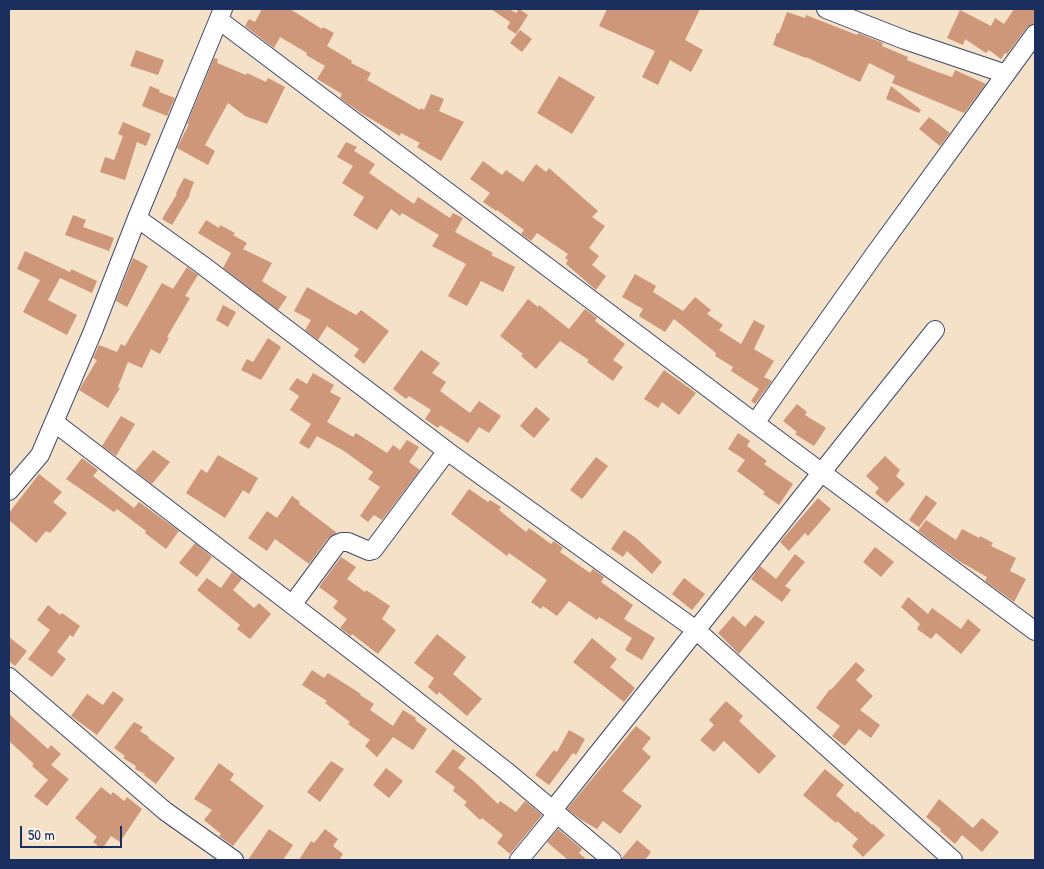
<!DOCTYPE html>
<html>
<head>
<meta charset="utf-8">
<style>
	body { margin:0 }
	#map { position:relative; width:1044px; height:869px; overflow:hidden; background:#f4e1c7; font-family:"Patrick Hand",sans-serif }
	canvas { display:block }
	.frame { position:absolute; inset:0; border:10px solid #1b2f5e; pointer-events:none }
	.scale { position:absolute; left:20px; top:826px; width:102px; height:22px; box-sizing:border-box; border:2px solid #1b2f5e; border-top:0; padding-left:6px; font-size:15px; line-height:18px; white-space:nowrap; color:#1b2f5e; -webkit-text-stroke:4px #f7f3e8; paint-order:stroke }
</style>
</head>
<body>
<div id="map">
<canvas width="1044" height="869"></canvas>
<div class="frame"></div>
<div class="scale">50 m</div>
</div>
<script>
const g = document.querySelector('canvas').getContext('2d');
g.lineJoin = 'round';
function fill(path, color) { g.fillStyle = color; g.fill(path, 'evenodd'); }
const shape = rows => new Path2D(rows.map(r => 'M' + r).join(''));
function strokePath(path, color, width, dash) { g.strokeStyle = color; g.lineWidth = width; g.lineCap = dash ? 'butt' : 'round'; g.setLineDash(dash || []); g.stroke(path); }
fill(shape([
	[262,9,290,9,322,29,323,27,334,33,327,46,352,61,351,63,371,73,367,80,420,110,421,108,424,110,431,94,444,99,439,111,464,122,441,161,417,147,420,143,401,133,400,136,361,113,340,98,342,94,317,79,325,66,306,55,307,53,280,37,274,48,245,26,249,19,255,22],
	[491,9,509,9,516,13,519,9,528,15,516,34,507,28,510,22],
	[607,9,700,9,685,40,703,50,691,72,670,60,658,85,642,77,655,51,599,26],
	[1014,9,1035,9,1035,24,1027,27,1007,54,1005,53,1001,59,989,50,986,53,965,39,963,45,947,38,960,10,991,26,995,18,1004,24],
	[787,12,805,18,806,15,857,35,858,33,883,43,882,46,908,57,907,60,932,70,952,77,955,70,986,84,964,113,892,83,895,76,869,63,860,82,806,57,806,58,773,45,777,33,779,33],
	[520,30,532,39,522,52,510,43],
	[136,50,164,60,158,75,130,66],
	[214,58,218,59,217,63,246,75,247,73,266,82,268,78,285,87,267,124,245,116,228,103,205,145,215,151,208,165,177,148,189,124,187,124],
	[559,76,595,97,572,134,537,113],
	[150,86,160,90,159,92,175,98,167,116,142,106],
	[891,86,921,110,919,113,886,99],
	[929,117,950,133,940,146,919,129],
	[123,122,151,134,146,146,137,142,125,180,100,172,105,157,114,160,123,136,118,134],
	[346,142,357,147,354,151,375,164,369,173,414,204,418,197,450,218,453,213,463,218,455,232,493,253,491,255,515,267,503,292,481,281,467,306,448,296,466,264,432,246,439,235,402,213,400,216,391,209,377,230,353,215,364,197,342,183,353,166,337,157],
	[483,161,502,175,506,170,523,182,536,164,546,172,549,168,598,211,592,217,605,226,589,248,599,256,592,265,606,276,596,290,566,264,568,260,565,258,568,254,537,233,531,241,521,234,524,230,497,210,496,211,483,202,490,193,470,179],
	[184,178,194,182,189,195,190,195,172,225,162,219,177,194,176,193],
	[73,215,86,220,83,227,114,238,109,251,65,235],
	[206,220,219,228,220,225,235,233,233,235,247,243,243,249,272,263,262,281,287,297,278,310,223,268,231,253,198,233],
	[25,251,70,272,71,269,97,281,92,293,60,278,48,300,77,315,67,335,23,312,40,280,17,269],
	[133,258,148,266,127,307,116,301],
	[187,267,198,275,185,296,190,298,167,337,169,338,160,354,151,349,142,368,128,362,118,387,120,388,108,408,79,390,97,360,93,358,99,345,117,352,121,344,125,346,162,283,173,289],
	[635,274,656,286,653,292,683,311,695,297,711,310,707,314,723,325,719,330,741,344,754,320,765,326,754,349,774,361,764,377,772,381,755,404,751,401,759,389,731,371,733,367,715,356,716,353,674,319,665,332,639,316,643,309,622,297],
	[307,287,356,315,361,310,389,331,364,364,354,356,359,349,327,326,318,340,305,330,311,320,294,311],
	[528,299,538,307,539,305,569,329,585,309,597,318,595,321,625,344,613,360,623,367,613,381,587,362,589,360,560,341,536,369,521,356,523,354,500,336],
	[223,305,236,312,228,327,216,320],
	[268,338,281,347,261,380,241,370,247,359,253,362],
	[421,350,440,363,432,373,446,382,440,391,470,413,479,401,501,416,489,433,479,427,468,443,440,425,438,428,425,419,431,410,409,396,406,399,393,389],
	[664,370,696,393,679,415,662,402,658,408,644,399],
	[313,373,334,385,330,392,341,398,327,422,353,437,356,433,387,453,393,445,400,450,407,440,419,447,409,462,420,470,382,520,374,515,368,522,360,516,380,487,368,479,373,472,344,451,317,436,309,449,299,443,311,424,290,410,299,396,289,389,297,378,307,384],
	[797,404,807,412,805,415,826,428,814,446,795,434,797,432,783,421],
	[536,407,550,419,534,438,520,426],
	[121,416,135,424,116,456,102,446],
	[738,433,750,441,747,446,767,461,764,464,793,484,779,505,763,494,765,492,737,471,745,460,728,449],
	[153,450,170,462,152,484,135,471],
	[218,455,258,478,249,494,243,490,225,518,186,493,201,469,207,473],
	[885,456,900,470,896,476,905,484,887,503,875,493,879,488,866,476],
	[596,457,608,466,582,499,570,490],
	[82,458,98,470,93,476,134,508,139,502,179,531,166,549,145,533,146,531,117,509,114,512,66,479],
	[39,474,62,492,53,502,67,513,50,533,46,531,36,543,9,520,9,513],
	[469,489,488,502,490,500,501,507,499,510,526,532,529,528,551,544,554,541,563,548,560,552,590,573,593,569,604,577,601,582,633,605,624,619,655,638,642,660,625,650,632,638,599,617,597,620,569,601,557,616,543,606,541,609,531,602,547,580,509,553,507,556,451,514],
	[926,495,937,503,919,527,909,520],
	[292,496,300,502,299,504,337,533,328,538,309,564,275,539,267,551,248,538,267,511,277,518],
	[818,498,831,509,808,536,805,533,789,551,780,542],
	[926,520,956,540,962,529,979,538,980,536,993,543,991,546,1016,558,1010,571,1026,579,1014,602,985,581,987,577,959,561,918,531],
	[624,530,636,538,662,562,652,574,627,551,623,557,611,549],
	[195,543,212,557,197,577,179,563],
	[875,547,894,562,881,577,863,562],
	[795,554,805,562,785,586,791,590,782,602,751,579,760,566,776,579],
	[341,557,356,567,347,579,365,592,366,590,390,606,382,619,396,630,378,654,352,634,351,636,340,628,347,619,333,608,338,601,319,587],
	[232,572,242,579,233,590,254,608,259,603,271,614,250,639,237,629,240,625,197,590,207,578,221,588],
	[684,578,705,594,692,610,672,594],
	[908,597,928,614,932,608,961,629,968,619,981,630,961,654,936,633,931,639,917,629,920,624,901,607],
	[48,605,60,615,62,613,80,626,73,637,70,635,57,652,66,659,52,677,28,659,50,630,37,620],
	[755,615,765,622,739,654,718,633,733,616,745,627],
	[437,634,466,657,453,674,482,699,467,716,439,692,437,695,428,687,434,678,414,663],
	[9,637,27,651,15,666,9,661],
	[592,638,617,659,610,667,635,688,624,702,573,662],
	[856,662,865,670,856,680,873,696,860,710,880,725,871,738,859,729,845,746,832,736,840,726,816,708,830,689,831,690],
	[312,670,324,678,328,673,361,694,360,695,374,704,370,710,393,726,403,710,416,718,415,720,427,729,413,750,393,737,377,757,365,746,370,740,348,724,350,722,325,703,327,701,302,685],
	[113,691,124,699,97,735,71,716,87,694,103,705],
	[726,701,743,716,739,721,776,756,759,774,724,741,714,752,700,740,714,725,709,720],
	[9,714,48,749,51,745,61,754,51,765,69,779,47,806,34,796,48,780,32,766,34,764,9,741],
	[134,722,143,727,140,731,149,737,148,738,175,758,156,784,144,775,145,774,135,769,136,766,123,758,125,756,114,748],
	[636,726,651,738,642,749,651,757,622,791,642,806,620,834,603,821,597,829,580,819,567,809],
	[569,730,585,739,576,755,573,753,549,785,535,775,554,750,557,752],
	[453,749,466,758,458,768,475,782,498,804,500,801,516,812,525,801,542,815,510,854,497,843,503,835,482,818,480,820,464,805,467,802,453,791,455,787,435,772],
	[331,761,344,769,320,802,307,792],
	[219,763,234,774,230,780,264,806,233,846,219,836,221,834,204,820,212,810,194,799],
	[386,768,403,781,389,798,373,785],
	[825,769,844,785,836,795,856,813,857,811,872,825,873,824,885,835,863,857,852,846,858,839,837,821,836,823,803,795],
	[101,787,111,795,113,792,124,801,127,797,142,809,120,842,111,836,102,849,93,842,97,837,75,818],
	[939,799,973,828,982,818,999,832,982,852,962,835,955,844,940,831,941,829,926,817],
	[269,829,293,845,283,860,248,860],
	[325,829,338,839,333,846,343,854,339,860,299,860,311,841,314,843],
	[558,829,582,849,579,853,587,860,568,860,547,842],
	[637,840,651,852,645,860,622,860,622,858]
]), '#ce9779');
const minor = shape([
	[826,9,905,40,1006,74],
	[219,20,755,423,1035,631],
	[137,218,201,264,447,451,696,630,953,860],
	[54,422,385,676,506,771,612,860],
	[755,423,874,255,1035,34],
	[9,491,40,455,93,331,137,218,223,9],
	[292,605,337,544,342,542,348,542,369,551,373,550,447,451],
	[9,677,165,811,234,860],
	[552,811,935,330],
	[519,860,556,815]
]);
strokePath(minor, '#3c4a6e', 20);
strokePath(minor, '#fff', 18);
</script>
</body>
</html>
